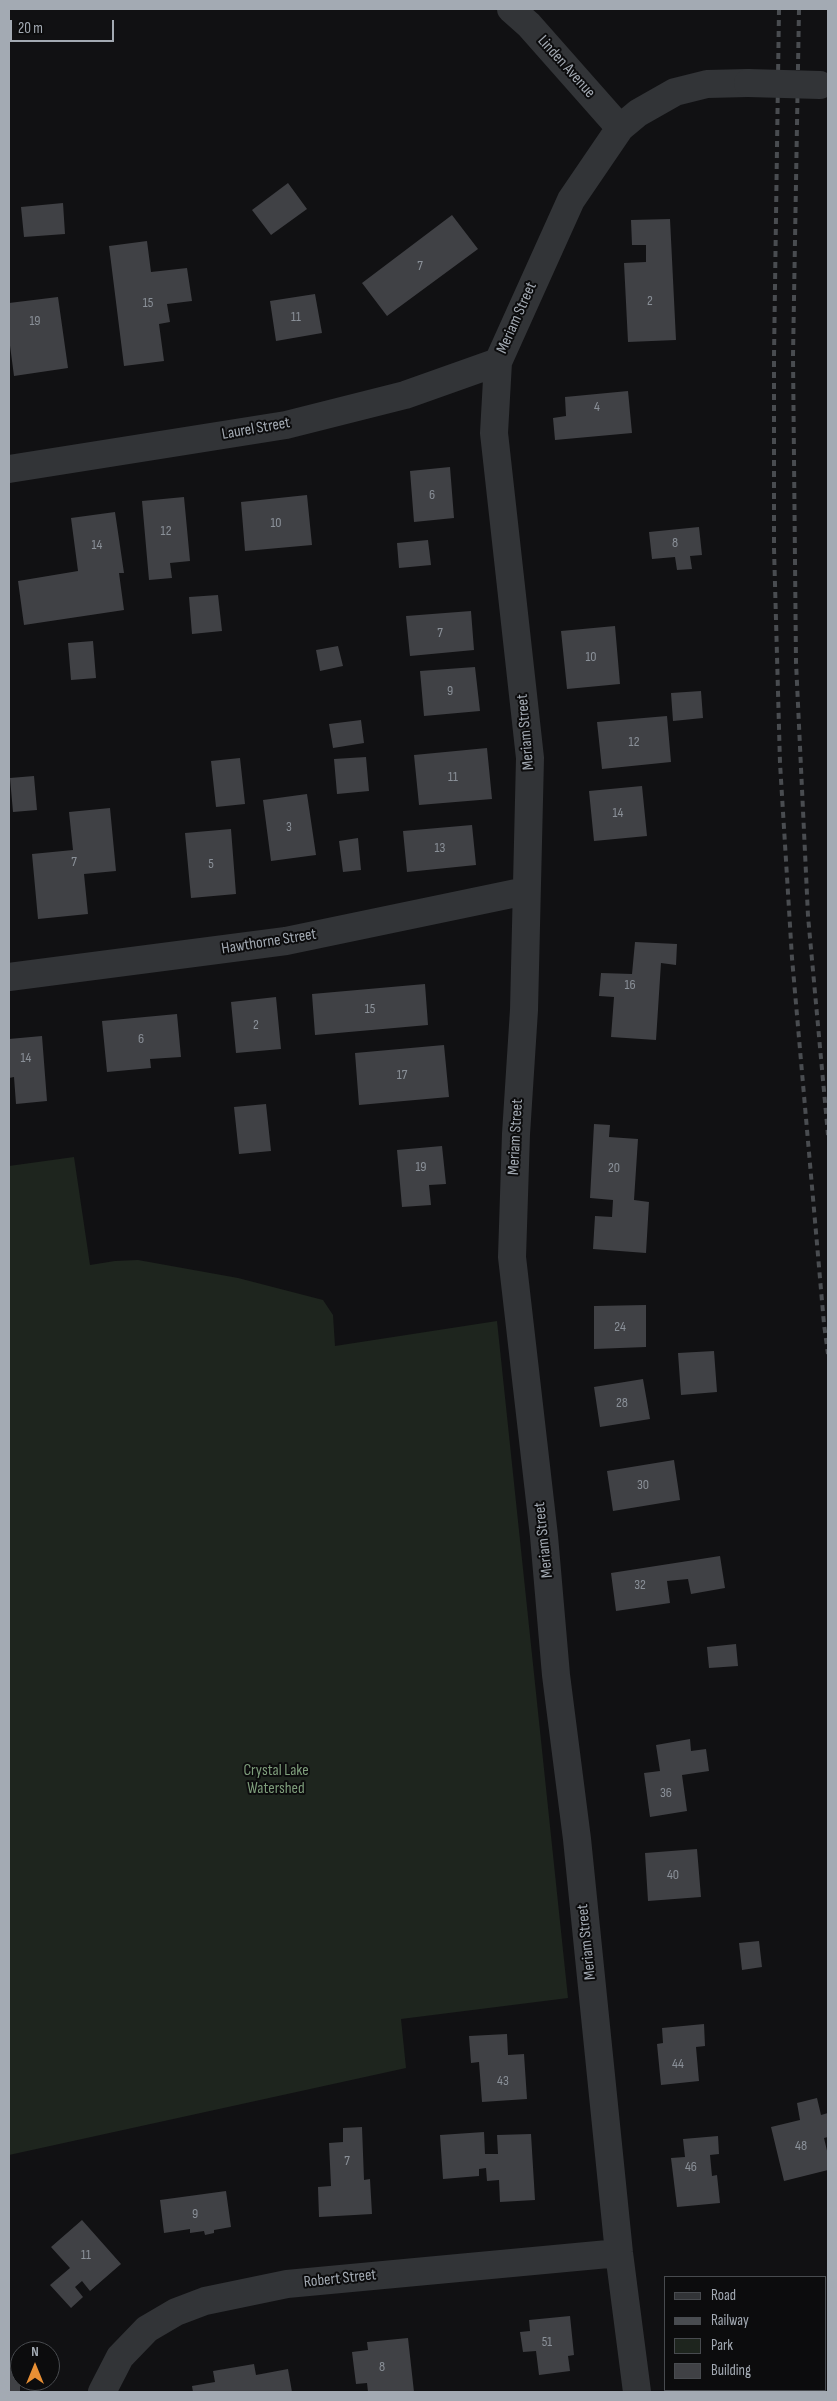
<!DOCTYPE html>
<html>
<head>
<meta charset="utf-8">
<style>
	body { margin:0 }
	#map { position:relative; width:837px; height:2401px; overflow:hidden; background:#111113; font-family:"Sofia Sans Condensed",sans-serif }
	canvas { display:block }
	.frame { position:absolute; inset:0; border:10px solid #a3aab3; pointer-events:none }
	.legend { position:absolute; left:664px; top:2276px; width:162px; height:115px; box-sizing:border-box; background:#0c0c0d; border:1px solid #484b4f; margin:0; padding:6px 9px; list-style:none; font-size:15px; color:#a3aab3 }
	.legend li { display:flex; align-items:center; gap:10px; height:25px }
	.legend b { width:25px; border:1px solid #484b4f }
	.north { position:absolute; left:10px; top:2341px; width:50px; height:50px; box-sizing:border-box; background:#0c0c0d; border:1px solid #484b4f; border-radius:50%; rotate:0deg; font-size:14px; font-weight:700; line-height:20px; text-align:center; color:#a3aab3 }
	.north::after { content:''; display:block; margin:auto; width:18px; height:22px; background:#e88f34; clip-path:polygon(50% 0,100% 100%,50% 72%,0 100%) }
	.scale { position:absolute; left:10px; top:20px; width:104px; height:22px; box-sizing:border-box; border:2px solid #a3aab3; border-top:0; padding-left:6px; font-size:15px; line-height:18px; white-space:nowrap; color:#a3aab3; -webkit-text-stroke:4px #0c0c0d; paint-order:stroke }
</style>
</head>
<body>
<div id="map">
<canvas width="837" height="2401"></canvas>
<div class="frame"></div>
<ul class="legend">
<li><b style="height:6px;background:#323437"></b>Road</li>
<li><b style="height:6px;background:#494c50"></b>Railway</li>
<li><b style="height:14px;background:#1e251e"></b>Park</li>
<li><b style="height:14px;background:#404145"></b>Building</li>
</ul>
<div class="north">N</div>
<div class="scale">20 m</div>
</div>
<script>
const g = document.querySelector('canvas').getContext('2d');
g.lineJoin = 'round';
function fill(path, color) { g.fillStyle = color; g.fill(path, 'evenodd'); }
const shape = rows => new Path2D(rows.map(r => 'M' + r).join(''));
function strokePath(path, color, width, dash) { g.strokeStyle = color; g.lineWidth = width; g.lineCap = dash ? 'butt' : 'round'; g.setLineDash(dash || []); g.stroke(path); }
function write(font, color, halo, rows, align = 'center') {
  g.font = font + ' "Sofia Sans Condensed",sans-serif'; g.lineWidth = 4; g.setLineDash([]); g.textBaseline = 'middle'; g.strokeStyle = halo; g.fillStyle = color; for (const [text, x, y, turn = 0] of rows) {
    g.save(); g.translate(x, y); g.rotate((+turn || 0) * Math.PI / 180); g.textAlign = isNaN(turn) ? turn : align; if (halo) g.strokeText(text, 0, 0); g.fillText(text, 0, 0); g.restore();
  }
}
fill(shape([
	[74,1157,90,1265,115,1261,138,1260,238,1278,323,1300,333,1315,335,1346,497,1321,568,1998,401,2019,406,2068,9,2155,9,1166]
]), '#1e251e');
fill(shape([
	[288,183,307,209,271,235,252,210],
	[63,203,65,234,24,237,21,207],
	[452,215,478,249,387,316,362,283],
	[670,219,676,340,628,342,624,263,646,262,646,245,632,245,631,220],
	[147,241,151,272,187,268,192,301,167,304,170,322,159,324,164,361,124,366,109,246],
	[315,294,322,333,276,341,270,301],
	[58,297,68,368,14,376,9,338,9,303],
	[628,391,632,433,555,440,553,418,566,416,565,397],
	[450,467,454,518,414,522,410,471],
	[307,495,312,545,245,551,241,502],
	[184,497,190,561,170,563,172,578,149,580,142,501],
	[115,512,124,573,119,573,124,610,24,625,18,581,78,571,71,518],
	[699,527,702,555,690,556,692,569,677,570,675,557,652,559,649,532],
	[428,540,431,565,399,568,397,543],
	[218,595,222,631,192,634,189,597],
	[471,611,474,650,410,656,406,616],
	[615,626,620,684,567,689,561,631],
	[93,641,96,678,71,680,68,643],
	[338,646,343,666,320,671,316,650],
	[475,667,480,711,424,716,420,671],
	[701,691,703,718,673,721,671,693],
	[667,716,671,762,602,769,597,722],
	[361,720,364,743,333,748,329,724],
	[487,748,492,799,419,805,414,755],
	[366,757,369,791,337,794,334,759],
	[240,758,245,804,216,807,211,761],
	[34,776,37,810,13,812,10,778],
	[642,786,647,836,594,841,589,791],
	[307,794,316,855,271,861,263,800],
	[110,808,116,871,84,874,88,914,38,919,32,854,73,850,69,812],
	[472,825,476,865,407,872,403,831],
	[231,829,236,894,191,898,185,833],
	[358,838,361,870,343,872,339,841],
	[635,942,677,944,676,965,661,963,656,1040,611,1037,614,997,599,996,601,973,632,974],
	[425,984,428,1025,315,1035,312,994],
	[276,997,281,1049,236,1053,231,1002],
	[177,1014,181,1057,150,1059,151,1068,107,1072,102,1021],
	[42,1036,47,1101,16,1104,14,1077,9,1078,9,1039],
	[444,1045,449,1097,359,1105,355,1053],
	[266,1104,271,1151,239,1154,234,1107],
	[594,1124,610,1125,609,1137,638,1139,634,1200,649,1202,646,1253,593,1249,595,1216,612,1217,613,1200,590,1198],
	[442,1146,446,1184,429,1185,431,1205,402,1207,397,1150],
	[646,1305,646,1347,594,1349,594,1306],
	[714,1351,717,1392,681,1395,678,1353],
	[643,1379,650,1419,600,1427,594,1387],
	[674,1460,680,1500,613,1511,607,1471],
	[720,1556,725,1588,691,1594,688,1579,667,1581,670,1603,616,1611,611,1573],
	[736,1644,738,1666,709,1668,707,1647],
	[690,1739,691,1751,706,1749,709,1771,682,1775,687,1811,650,1817,644,1773,660,1771,656,1745],
	[697,1849,701,1897,648,1901,645,1853],
	[759,1941,762,1967,742,1970,739,1943],
	[704,2024,705,2046,696,2047,699,2081,661,2085,657,2044,663,2043,662,2028],
	[507,2034,508,2055,524,2054,527,2099,482,2102,479,2062,471,2063,469,2036],
	[817,2098,821,2115,828,2113,828,2137,824,2138,828,2155,828,2170,784,2181,771,2127,800,2120,797,2103],
	[362,2127,364,2180,370,2179,372,2214,319,2217,318,2187,331,2186,329,2143,343,2142,343,2128],
	[484,2132,485,2154,498,2154,497,2135,531,2134,535,2200,500,2202,499,2180,487,2181,486,2168,479,2169,479,2176,443,2179,440,2135],
	[718,2136,719,2154,710,2155,712,2176,717,2175,720,2203,677,2207,671,2158,685,2157,683,2139],
	[226,2191,231,2227,214,2230,214,2233,205,2235,204,2231,190,2233,190,2229,164,2233,160,2200],
	[82,2220,121,2264,90,2291,82,2281,75,2287,83,2297,71,2308,50,2285,70,2268,51,2247],
	[570,2316,574,2355,568,2356,570,2371,539,2375,536,2351,523,2352,520,2332,530,2331,529,2320],
	[408,2338,414,2392,368,2392,367,2383,356,2384,352,2352,368,2350,367,2342],
	[254,2364,256,2375,288,2369,292,2392,193,2392,192,2386,215,2382,213,2371],
	[9,2369,20,2370,20,2392,9,2392]
]), '#404145');
strokePath(shape([
	[511,9,529,25,620,128],
	[9,469,286,425,405,395,498,362],
	[9,977,286,941,526,891],
	[102,2392,120,2357,147,2329,176,2312,205,2301,287,2284,619,2253],
	[637,2392,619,2253,577,1839,556,1675,544,1536,512,1257,516,1134,524,1010,530,758,494,433,498,362,571,200,620,128,638,113,675,92,707,84,748,83]
]), '#323437', 28);
strokePath(shape([
	[779,9,774,356,774,548,780,763,792,958,824,1324,828,1354],
	[799,9,793,356,796,662,808,916,828,1135]
]), '#494c50', 4, [6, 5]);
strokePath(shape([
	[748,83,820,85]
]), '#323437', 28);
write('14px', '#8a9098', null, [
	["7",420,266],
	["2",650,301],
	["15",148,303],
	["11",296,317],
	["19",35,321],
	["4",597,407],
	["6",432,495],
	["10",276,523],
	["12",166,531],
	["8",675,543],
	["14",97,545],
	["7",440,633],
	["10",591,657],
	["9",450,691],
	["12",634,742],
	["11",453,777],
	["14",618,813],
	["3",289,827],
	["13",440,848],
	["7",74,862],
	["5",211,864],
	["16",630,985],
	["15",370,1009],
	["2",256,1025],
	["6",141,1039],
	["14",26,1058],
	["17",402,1075],
	["19",421,1167],
	["20",614,1168],
	["24",620,1327],
	["28",622,1403],
	["30",643,1485],
	["32",640,1585],
	["36",666,1793],
	["40",673,1875],
	["44",678,2064],
	["43",503,2081],
	["48",801,2146],
	["7",347,2161],
	["46",691,2167],
	["9",195,2214],
	["11",86,2255],
	["51",547,2342],
	["8",382,2367]
]);
write('16px', '#a3aab3', '#0c0c0d', [
	["Linden Avenue",566,67,48],
	["Meriam Street",517,318,-66],
	["Laurel Street",256,429,-10],
	["Meriam Street",526,732,-95],
	["Hawthorne Street",269,942,-9],
	["Meriam Street",516,1137,-87],
	["Meriam Street",544,1540,-96],
	["Meriam Street",587,1942,-96],
	["Robert Street",340,2279,-6]
]);
write('16px', '#7e9d7b', '#0c0c0d', [
	["Crystal Lake",276,1771],
	["Watershed",276,1789]
]);
</script>
</body>
</html>
